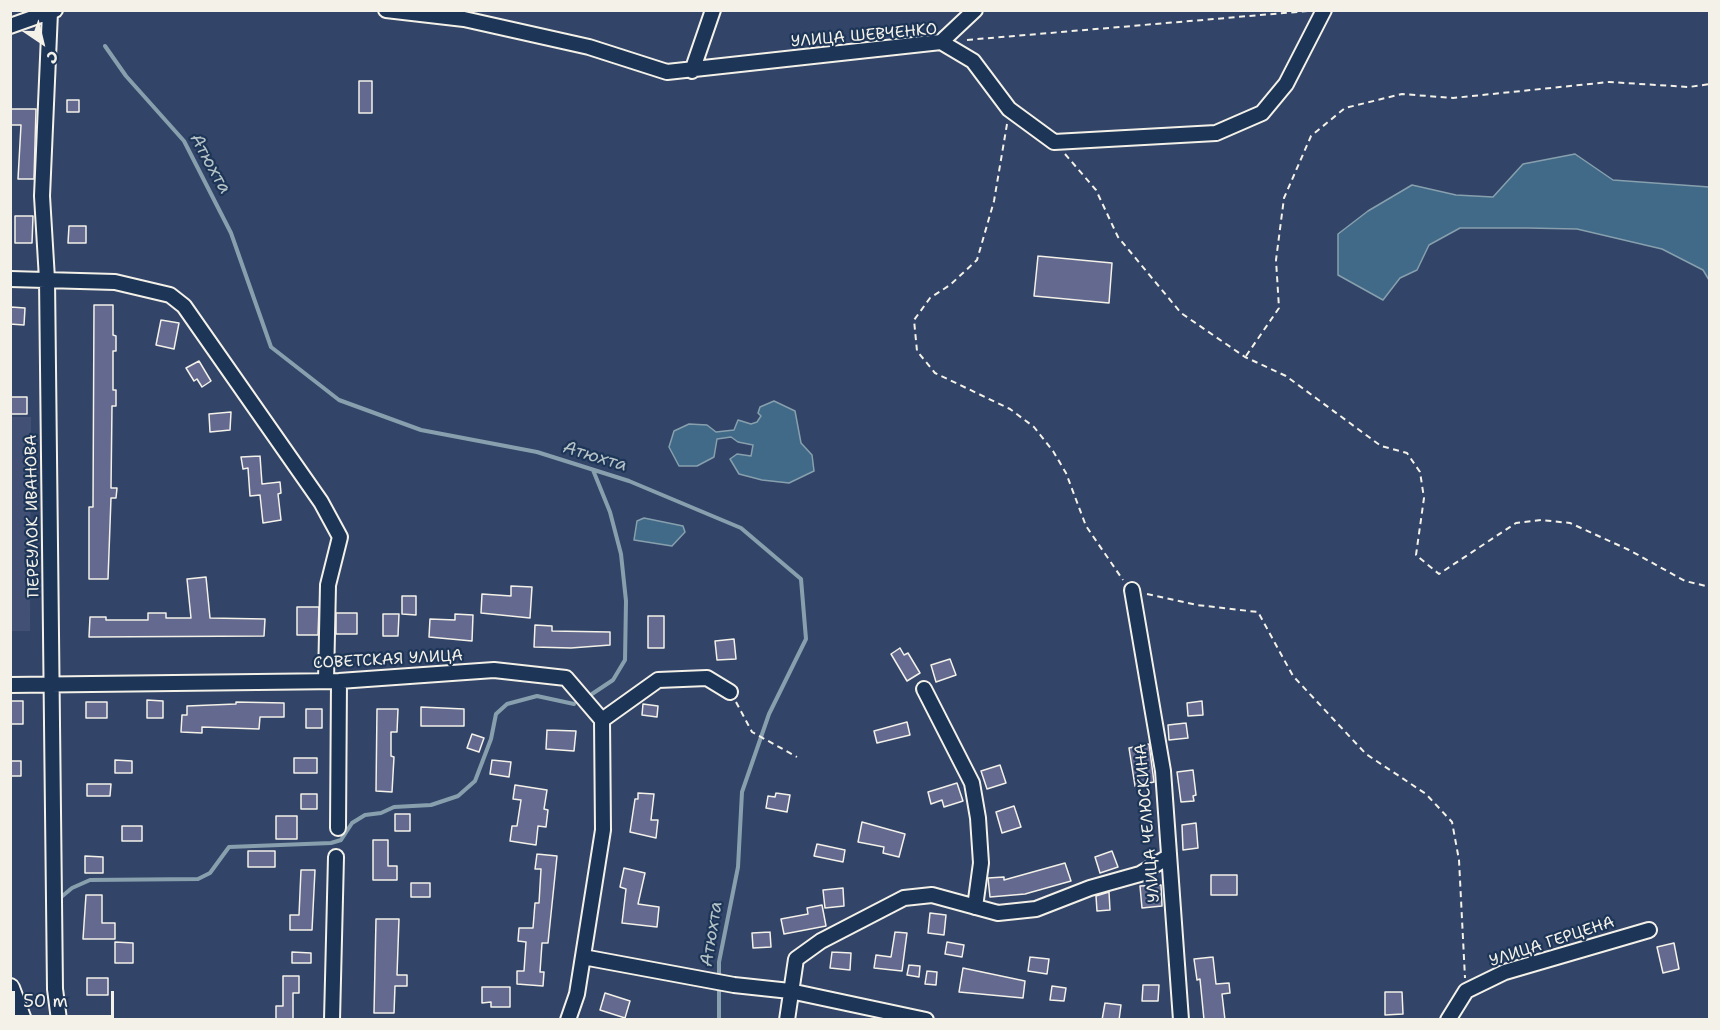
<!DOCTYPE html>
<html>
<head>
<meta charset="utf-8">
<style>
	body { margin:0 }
	#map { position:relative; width:1720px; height:1030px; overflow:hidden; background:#324568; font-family:"Shantell Sans",sans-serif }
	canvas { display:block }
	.frame { position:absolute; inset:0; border:12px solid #f4f1e8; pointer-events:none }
	.north { position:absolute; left:12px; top:12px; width:60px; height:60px; -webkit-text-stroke:4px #1d3557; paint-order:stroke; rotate:145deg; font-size:16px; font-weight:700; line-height:24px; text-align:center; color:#f4f1e8 }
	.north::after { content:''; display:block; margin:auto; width:21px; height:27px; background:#f4f1e8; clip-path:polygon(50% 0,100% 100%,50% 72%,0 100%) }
	.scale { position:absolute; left:12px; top:991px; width:102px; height:27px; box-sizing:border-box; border:3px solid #f4f1e8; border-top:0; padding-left:8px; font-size:18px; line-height:21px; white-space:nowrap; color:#f4f1e8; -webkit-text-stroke:4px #1d3557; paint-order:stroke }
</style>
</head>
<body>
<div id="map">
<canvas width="1720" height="1030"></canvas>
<div class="frame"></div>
<div class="north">С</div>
<div class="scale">50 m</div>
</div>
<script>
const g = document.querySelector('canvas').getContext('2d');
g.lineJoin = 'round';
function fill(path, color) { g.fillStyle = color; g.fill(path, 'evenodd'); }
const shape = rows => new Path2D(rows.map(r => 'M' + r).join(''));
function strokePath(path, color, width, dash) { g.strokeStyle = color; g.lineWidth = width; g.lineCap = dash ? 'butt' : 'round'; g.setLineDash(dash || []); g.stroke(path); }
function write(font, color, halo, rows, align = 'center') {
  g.font = font + ' "Shantell Sans",sans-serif'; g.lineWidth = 4.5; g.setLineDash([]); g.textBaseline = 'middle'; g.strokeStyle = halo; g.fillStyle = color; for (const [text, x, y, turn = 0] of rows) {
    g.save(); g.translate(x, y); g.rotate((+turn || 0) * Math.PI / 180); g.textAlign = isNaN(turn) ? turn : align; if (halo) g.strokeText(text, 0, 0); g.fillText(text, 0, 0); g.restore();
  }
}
fill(shape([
	[11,417,31,417,30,631,11,631]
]), '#415074');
const water = shape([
	[1575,154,1613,180,1709,187,1709,280,1703,270,1662,249,1577,229,1528,228,1460,228,1429,245,1417,270,1400,278,1383,300,1338,275,1338,234,1368,211,1412,185,1456,195,1493,197,1523,164,1575,154],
	[774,401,795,411,801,443,812,455,814,471,789,483,762,480,739,474,730,459,737,454,751,456,753,445,738,442,731,437,717,439,714,457,697,466,679,466,669,447,674,431,689,424,707,425,716,432,734,430,738,420,751,424,757,422,761,416,758,413,760,407,774,401],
	[644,518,683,526,685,532,672,546,634,540,637,521,644,518]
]);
fill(water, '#406a88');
strokePath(water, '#88a0ae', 1.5);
strokePath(shape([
	[105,46,126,76,184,141,231,233,271,347,339,400,421,430,537,452,629,481,741,528,801,579,806,639,769,714,742,792,738,867,719,962,719,1020],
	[592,694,613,680,625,660,626,601,621,554,610,512,593,470],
	[60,898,72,888,90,880,198,879,210,873,229,847,331,843,341,840,352,823,365,815,381,813,394,807,431,805,458,796,475,781,491,739,496,714,507,704,537,696,574,704]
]), '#88a0ae', 4);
const building = shape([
	[359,81,372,81,372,113,359,113,359,81],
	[67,100,79,100,79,112,67,112,67,100],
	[10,109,36,109,34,179,18,179,21,125,10,125,10,109],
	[15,216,33,216,32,243,15,243,15,216],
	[69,226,86,226,86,243,68,243,69,226],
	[1038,256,1112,263,1109,303,1034,296,1038,256],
	[94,305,113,305,113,335,116,336,116,351,113,351,113,390,116,390,116,406,112,406,111,488,117,488,116,498,111,498,108,579,89,579,89,507,93,507,94,305],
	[11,307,25,308,24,325,10,324,11,307],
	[161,320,179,323,174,349,156,345,161,320],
	[199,361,211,381,202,387,197,379,194,381,186,368,199,361],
	[10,397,27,397,27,414,10,414,10,397],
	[231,412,230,430,210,432,209,414,231,412],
	[260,456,262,484,280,482,281,493,278,494,281,520,263,523,260,495,250,496,248,468,243,469,241,457,260,456],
	[206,577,210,618,265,619,264,636,89,637,90,617,106,617,106,620,148,620,148,613,166,613,166,618,191,618,187,579,206,577],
	[511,586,532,587,530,618,481,613,482,594,511,596,511,586],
	[402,596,416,596,416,615,402,614,402,596],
	[297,607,319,607,318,635,297,635,297,607],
	[336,613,357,613,357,634,336,634,336,613],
	[383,614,399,614,398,636,383,636,383,614],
	[455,614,473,615,472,641,429,637,430,619,455,620,455,614],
	[648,616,664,616,664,648,648,648,648,616],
	[535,625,552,626,552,631,610,632,610,645,571,648,534,647,535,625],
	[734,639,736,659,717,660,715,641,734,639],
	[900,648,904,655,908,653,920,673,907,681,891,654,900,648],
	[950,659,956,675,936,682,931,665,950,659],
	[147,700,163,701,163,718,147,718,147,700],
	[10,701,23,701,23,724,10,724,10,701],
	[1202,701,1203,715,1188,716,1187,703,1202,701],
	[86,702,107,702,107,718,86,718,86,702],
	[236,702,284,703,284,717,260,717,259,729,202,727,202,733,181,732,182,715,187,715,187,706,236,704,236,702],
	[643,704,658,706,657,717,642,715,643,704],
	[421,707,464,709,464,726,421,726,421,707],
	[306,709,322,709,322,728,306,728,306,709],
	[377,709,398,709,397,732,391,732,391,756,394,757,392,792,376,791,377,709],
	[907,722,910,735,877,743,874,731,907,722],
	[1186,723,1188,738,1169,740,1168,725,1186,723],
	[547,730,576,731,574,751,546,749,547,730],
	[472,734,484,738,479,752,467,748,472,734],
	[1149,744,1154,782,1135,786,1129,748,1149,744],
	[294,758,317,758,317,773,294,773,294,758],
	[115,760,132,761,132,773,115,773,115,760],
	[492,760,511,762,509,777,490,774,492,760],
	[10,761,21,761,21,776,10,776,10,761],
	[1000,765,1006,783,987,789,981,771,1000,765],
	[1193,770,1196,795,1193,796,1194,801,1181,802,1177,772,1193,770],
	[957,783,963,801,944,807,942,800,931,804,928,792,957,783],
	[87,784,111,784,110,796,87,796,87,784],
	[515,785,547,790,544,809,548,810,546,827,538,826,536,845,510,841,512,826,517,826,521,800,513,799,515,785],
	[638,793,654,794,651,820,658,820,656,838,630,832,635,799,638,799,638,793],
	[776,793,790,795,787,812,766,808,768,796,775,797,776,793],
	[301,794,317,794,317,809,301,809,301,794],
	[1014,806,1021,827,1002,833,996,812,1014,806],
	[395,814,410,814,410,831,395,831,395,814],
	[276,816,297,816,297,839,276,839,276,816],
	[862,822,905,834,899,857,883,853,884,847,858,842,862,822],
	[1196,823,1198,848,1183,850,1182,825,1196,823],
	[122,826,142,826,142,841,122,841,122,826],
	[373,840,388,840,388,866,397,866,397,880,373,880,373,840],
	[817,844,845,850,843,862,814,856,817,844],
	[248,851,275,851,275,867,248,867,248,851],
	[1112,851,1118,867,1100,873,1095,857,1112,851],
	[537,854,557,856,548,943,542,943,540,972,544,972,543,986,517,984,517,971,524,971,526,942,518,941,519,928,533,928,535,903,539,903,541,869,535,869,537,854],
	[85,856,103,857,103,873,85,873,85,856],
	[1065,863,1071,881,1025,894,990,897,988,878,1004,877,1004,880,1065,863],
	[624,868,645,873,638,904,659,907,657,927,622,923,626,889,620,887,624,868],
	[301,870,315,870,312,930,290,930,290,915,299,915,301,870],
	[1211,875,1237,875,1237,895,1211,895,1211,875],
	[411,883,430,883,430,897,411,897,411,883],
	[1161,885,1162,906,1142,908,1140,886,1161,885],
	[843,888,844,906,825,908,823,890,843,888],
	[1109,892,1110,910,1097,911,1096,896,1109,892],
	[86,895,102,895,102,923,115,923,115,939,83,939,86,895],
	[822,905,826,926,784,934,781,919,808,914,807,908,822,905],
	[930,913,946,915,944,935,928,933,930,913],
	[376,919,399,919,397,975,407,975,407,986,395,986,394,1013,374,1013,376,919],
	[770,932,771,947,753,948,752,933,770,932],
	[895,932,907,933,902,971,874,968,876,955,891,957,895,932],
	[115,942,133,943,133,963,115,963,115,942],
	[947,942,964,945,962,957,945,954,947,942],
	[1674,943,1679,969,1663,973,1657,947,1674,943],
	[292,952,311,953,311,963,292,963,292,952],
	[832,952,851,953,850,970,830,968,832,952],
	[1030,957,1049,959,1047,974,1028,971,1030,957],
	[1213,957,1216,984,1229,983,1230,993,1222,994,1225,1020,1204,1020,1200,979,1197,980,1194,959,1213,957],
	[909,965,920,966,919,977,907,975,909,965],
	[963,968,1025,981,1023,998,959,992,963,968],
	[927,971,937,972,936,985,925,984,927,971],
	[283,976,299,976,299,993,293,993,293,1020,276,1020,276,1006,283,1006,283,976],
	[87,978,108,978,108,995,87,995,87,978],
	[1143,985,1159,985,1158,1001,1142,1001,1143,985],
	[1052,986,1066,988,1064,1001,1050,1000,1052,986],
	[482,987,510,987,510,1007,491,1007,491,1002,482,1003,482,987],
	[1385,992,1402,992,1403,1014,1385,1015,1385,992],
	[605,993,630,1001,625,1018,600,1010,605,993],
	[1105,1003,1121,1005,1119,1020,1102,1020,1105,1003]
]);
fill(building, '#63698f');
strokePath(building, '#f4f1e8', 1.5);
const minor = shape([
	[386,10,464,19,589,47,667,72,941,42,973,61,1009,109,1054,142,1216,133,1262,113,1286,84,1324,10],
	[50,12,42,196,47,279,55,989,59,1020],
	[10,26,55,10],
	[941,42,975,10],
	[692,71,713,10],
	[10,279,115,282,170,295,184,306,321,502,340,537,328,585,326,681],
	[1132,590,1163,771,1181,1020],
	[10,685,339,681,494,670,566,678,602,720],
	[924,689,972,783,978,818,981,863,975,907],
	[602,720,658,680,707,678,730,692],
	[338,828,339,681],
	[583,957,734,985,790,991,926,1020],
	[332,1020,336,857],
	[568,1020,577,994,603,830,602,720],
	[787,1020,796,959,821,941,904,898,932,895,998,913,1036,909,1090,888,1140,874,1168,857],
	[1448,1020,1466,991,1505,972,1649,930]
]);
const major = shape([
	[10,988,22,1020]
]);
strokePath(minor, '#f4f1e8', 18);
strokePath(major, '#f4f1e8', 22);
strokePath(shape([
	[967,40,1308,11],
	[1007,124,994,201,977,260,950,285,930,298,914,320,917,351,935,373,1010,409,1034,427,1053,451,1066,473,1086,526,1123,580],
	[1065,154,1096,190,1118,237,1181,313,1245,357,1286,376,1381,446,1407,453,1420,472,1424,498,1416,555,1439,574,1516,523,1541,520,1570,523,1629,550,1685,581,1710,587],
	[1246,356,1279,308,1276,260,1284,198,1311,136,1345,108,1402,94,1453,98,1609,82,1689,87,1710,84],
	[1147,594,1197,605,1258,612,1293,676,1366,754,1426,794,1452,822,1459,860,1465,978],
	[736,702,752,732,797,757]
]), '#f4f1e8', 2, [6, 4.5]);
strokePath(minor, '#1d3557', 14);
strokePath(major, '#1d3557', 18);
write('16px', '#f4f1e8', '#1d3557', [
	["УЛИЦА ШЕВЧЕНКО",864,36,-5],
	["ПЕРЕУЛОК ИВАНОВА",33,516,-91],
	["СОВЕТСКАЯ УЛИЦА",388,660,-3],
	["УЛИЦА ЧЕЛЮСКИНА",1148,823,-95],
	["УЛИЦА ГЕРЦЕНА",1552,942,-18]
]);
write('italic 18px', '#b5c2c6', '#1d3557', [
	["Атюхта",210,164,61],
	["Атюхта",595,457,17],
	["Атюхта",712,934,-81]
]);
</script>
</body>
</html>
